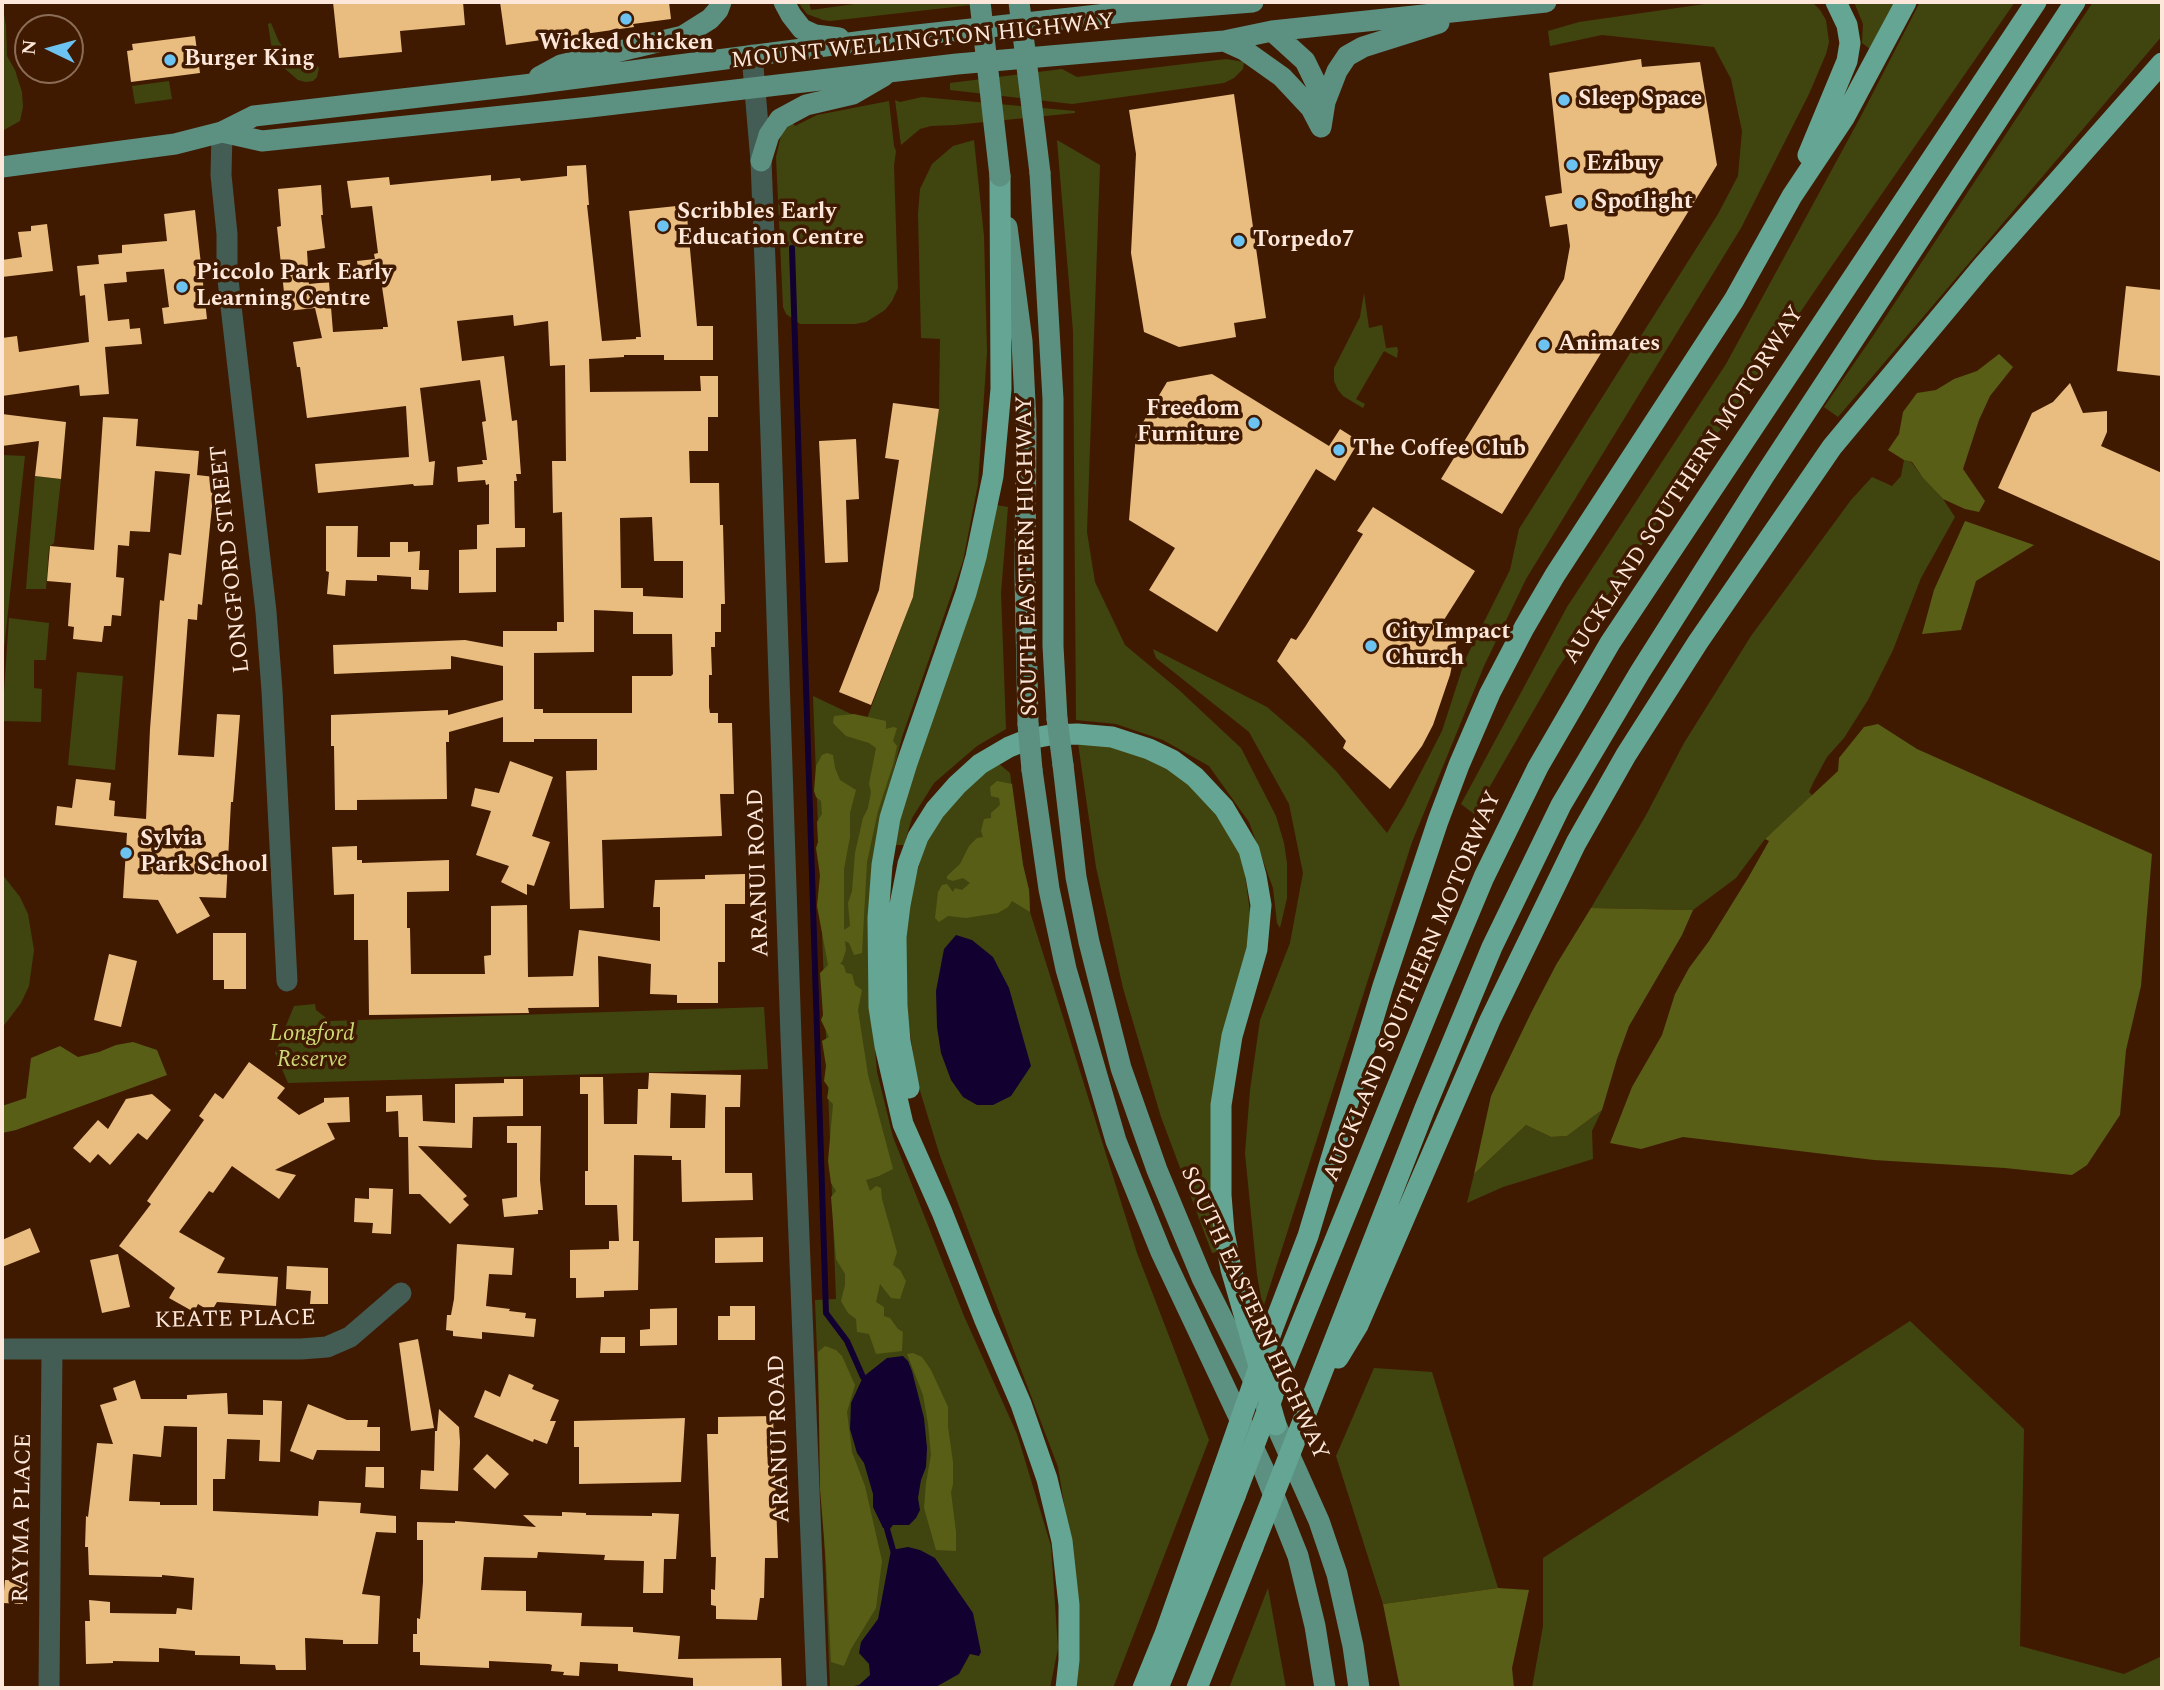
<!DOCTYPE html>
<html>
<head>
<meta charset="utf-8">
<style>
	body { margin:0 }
	#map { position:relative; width:2164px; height:1690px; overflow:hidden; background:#401a00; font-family:Spectral,serif }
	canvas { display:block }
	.frame { position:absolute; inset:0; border:4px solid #fce7da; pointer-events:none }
	.north { position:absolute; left:14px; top:14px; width:70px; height:70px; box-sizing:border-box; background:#401a00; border:2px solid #8b6c57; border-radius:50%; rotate:275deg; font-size:19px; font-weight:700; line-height:28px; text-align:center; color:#fce7da }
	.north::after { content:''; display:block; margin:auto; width:24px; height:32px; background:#6cc3f2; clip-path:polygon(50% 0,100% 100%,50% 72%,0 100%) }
</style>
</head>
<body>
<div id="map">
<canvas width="2164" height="1690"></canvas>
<div class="frame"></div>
<div class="north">N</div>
</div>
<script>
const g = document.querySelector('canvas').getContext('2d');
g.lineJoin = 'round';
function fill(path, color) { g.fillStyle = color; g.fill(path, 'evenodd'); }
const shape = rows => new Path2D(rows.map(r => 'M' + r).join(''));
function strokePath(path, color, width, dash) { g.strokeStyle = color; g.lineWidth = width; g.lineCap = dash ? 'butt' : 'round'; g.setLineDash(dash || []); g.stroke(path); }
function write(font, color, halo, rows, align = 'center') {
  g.font = font + ' Spectral,serif'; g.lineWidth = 7; g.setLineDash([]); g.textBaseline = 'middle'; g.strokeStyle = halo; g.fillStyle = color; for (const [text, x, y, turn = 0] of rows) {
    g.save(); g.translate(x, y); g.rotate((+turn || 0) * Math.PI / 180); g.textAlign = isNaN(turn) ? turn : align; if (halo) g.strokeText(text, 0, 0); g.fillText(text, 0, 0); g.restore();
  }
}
fill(shape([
	[2,2,6,26,7,56,15,70,22,92,23,107,20,121,2,131],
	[798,2,809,2,811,10,869,2,998,2,830,21,823,20,807,14],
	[1719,2,1812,2,1820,10,1826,20,1829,42,1826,54,1809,94,1741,228,1526,579,1484,666,1412,842,1263,1308,1257,1275,1245,1153,1250,1090,1260,1020,1290,943,1303,873,1289,804,1249,732,1156,658,1153,649,1267,707,1304,739,1336,771,1387,833,1404,805,1442,731,1465,660,1510,570,1519,529,1718,214,1738,176,1742,131,1731,79,1714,47,1602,35,1550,46,1548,31,1579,22],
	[1854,2,1894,2,1870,49,1862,43,1863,24],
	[1920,2,2015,2,1829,270,1558,668,1474,814,1461,804,1567,607,1726,364,1860,118],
	[2093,2,2162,2,2162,36,1838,417,1824,407,1873,336],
	[271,23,279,42,284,48,316,64,319,68,317,77,313,81,306,82,298,80,277,62,272,50,268,24],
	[1226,59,1244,62,1243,69,1234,78,1224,83,1072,104,950,90,950,83,1062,69,1077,77],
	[169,81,172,99,135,104,132,86],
	[922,97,1075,111,1075,113,955,125,931,126,920,129,901,145,895,100,900,102],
	[889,101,894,146,896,151,894,166,898,288,892,301,885,310,866,322,855,324,800,324,786,314,783,307,776,157,782,131,791,120,795,126,817,115],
	[974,140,984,236,987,352,978,484,963,561,902,737,878,833,870,990,877,1072,893,1137,964,1316,1017,1434,1051,1546,1058,1648,1050,1688,830,1688,815,1300,836,1299,813,696,866,721,913,597,939,409,940,339,921,338,918,214,920,189,932,164,953,146],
	[1057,140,1100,165,1087,532,1095,582,1125,645,1179,690,1241,748,1276,816,1284,843,1287,863,1287,898,1280,928,1277,923,1273,888,1249,822,1209,766,1163,740,1116,724,1076,720,1073,331],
	[1364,293,1369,328,1382,325,1386,348,1397,347,1398,350,1397,358,1384,351,1356,399,1365,404,1363,408,1343,396,1338,390,1334,381,1334,368,1360,317],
	[2,455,25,456,2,667],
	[1904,460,1911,462,1923,478,1943,499,1955,517,1921,578,1893,650,1868,700,1844,738,1827,757,1814,781,1809,792,1813,796,1765,839,1736,878,1693,910,1591,908,1645,817,1684,743,1751,636,1851,500,1872,477,1892,486,1901,476],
	[35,476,61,479,54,543,49,547,46,589,26,589],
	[996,505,1008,507,1001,593,1006,729,977,746,934,783,912,818,904,845,895,845,896,826],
	[9,618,49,623,46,660,34,660,34,688,42,689,41,722,2,721],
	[77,672,123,676,115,770,68,765],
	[1078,743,1124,748,1168,768,1213,804,1243,859,1252,928,1229,1011,1220,1251,1212,1253,1161,1117,1123,988,1096,867],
	[998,763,1010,773,1023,865,1029,890,1030,912,1137,1253,1209,1440,1113,1688,1075,1688,1075,1570,1058,1467,940,1156,917,1081,907,1011,905,932,914,884,923,849,952,801,976,778],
	[2,874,20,897,28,914,34,950,29,986,21,1003,2,1028],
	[315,1004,316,1010,330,1021,764,1007,768,1069,288,1083,275,1053,294,1006],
	[1602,1110,1592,1131,1593,1159,1503,1187,1467,1203,1474,1174,1526,1125,1551,1137,1567,1136],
	[1910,1321,2024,1429,2020,1646,2124,1674,2162,1656,2162,1688,1532,1688,1543,1626,1543,1558],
	[1374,1368,1432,1372,1498,1588,1383,1604,1336,1456],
	[1268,1588,1286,1688,1229,1688]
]), '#40450f');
fill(shape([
	[1999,354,2013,367,1990,396,1979,420,1963,469,1985,501,1979,512,1965,509,1943,499,1923,478,1912,462,1904,460,1888,450,1899,434,1903,412,1917,393,1936,390,1954,379,1977,371],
	[1965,521,2034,545,1976,581,1961,630,1922,634,1934,590],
	[854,714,886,721,886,729,893,727,897,728,893,741,897,746,893,765,878,811,867,862,862,953,854,955,849,943,845,941,846,950,842,962,840,963,844,966,846,973,852,974,855,985,862,990,858,1010,868,1075,893,1169,879,1176,866,1180,870,1191,876,1186,881,1188,882,1199,897,1252,893,1265,900,1270,906,1281,900,1299,891,1298,880,1284,876,1302,884,1307,884,1316,890,1318,898,1329,903,1332,902,1351,876,1354,869,1334,857,1332,856,1319,848,1313,841,1301,845,1285,845,1274,836,1259,831,1197,836,1191,831,1183,828,1161,833,1104,827,1098,829,1088,824,1081,826,1066,822,1041,829,1037,821,1020,823,1015,820,973,828,965,817,906,820,875,816,848,818,842,817,822,822,814,821,801,816,797,814,791,816,766,822,755,827,753,833,755,835,768,840,780,856,790,850,813,850,837,844,869,844,930,850,926,848,903,852,891,855,853,863,818,868,808,871,792,869,784,876,748,869,743,846,736,833,723,834,716],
	[1878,724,1917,749,2152,854,2141,986,2126,1050,2120,1115,2087,1165,2072,1175,2005,1168,1874,1160,1683,1137,1641,1149,1610,1143,1632,1087,1662,1035,1675,994,1689,968,1709,941,1748,878,1769,841,1765,839,1838,771,1839,758,1864,727],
	[997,781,1012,784,1023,865,1029,890,1030,912,1012,901,1008,907,998,913,966,918,948,916,939,922,935,918,938,892,942,885,947,884,953,892,955,888,962,890,970,883,963,878,953,881,947,879,947,876,960,864,969,846,977,838,983,837,981,831,984,819,991,818,991,813,1000,805,999,798,991,796,990,787],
	[1591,908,1693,910,1682,935,1629,1026,1617,1059,1602,1110,1567,1136,1551,1137,1526,1125,1474,1174,1491,1096,1531,1013,1556,965],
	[133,1042,157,1050,167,1075,16,1130,2,1133,2,1106,26,1098,31,1058,60,1046,78,1057,99,1052,116,1045],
	[825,1346,836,1350,842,1356,855,1385,847,1412,852,1452,865,1486,882,1561,876,1608,851,1649,844,1666,831,1662,826,1563,820,1489,818,1352],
	[913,1353,922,1357,931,1370,948,1407,948,1427,953,1462,953,1484,951,1492,956,1532,956,1551,936,1550,924,1508,926,1483,931,1455,928,1424,923,1395,907,1354],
	[1498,1588,1529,1590,1512,1668,1514,1688,1400,1688,1383,1604]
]), '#585e16');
fill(shape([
	[956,935,972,940,993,957,1009,988,1031,1066,1011,1096,993,1105,977,1105,963,1097,951,1080,941,1053,937,1027,936,991,944,949],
	[903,1356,908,1361,912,1371,924,1418,927,1448,926,1467,921,1480,918,1498,920,1510,916,1518,909,1525,893,1525,890,1529,883,1528,873,1507,873,1494,864,1463,857,1453,850,1429,851,1403,863,1377,887,1358],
	[908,1547,920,1550,935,1558,973,1613,981,1652,979,1656,970,1654,959,1674,934,1688,844,1688,859,1685,870,1675,869,1664,859,1653,861,1642,878,1619,891,1550]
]), '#120030');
strokePath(shape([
	[792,248,826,1313,847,1341,863,1377],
	[887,1529,893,1550]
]), '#120030', 6);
fill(shape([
	[333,2,463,2,465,25,400,31,402,52,339,58],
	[500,2,669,2,671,19,633,24,634,27,506,45],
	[195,36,200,73,131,82,127,51,133,50,132,44],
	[1641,59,1642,67,1700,62,1717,165,1502,514,1441,479,1564,279,1570,246,1567,224,1550,227,1545,196,1562,193,1549,73],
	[1234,94,1266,318,1234,323,1236,337,1179,347,1144,332,1131,253,1136,154,1129,110],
	[586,165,589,205,587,205,602,341,636,339,636,337,641,337,629,211,686,205,697,326,713,326,713,360,664,360,664,355,624,355,624,357,589,359,590,392,701,391,700,376,718,376,718,417,708,417,708,451,689,451,690,483,719,483,720,525,723,525,725,604,721,604,721,632,715,632,715,647,711,647,712,675,709,675,709,707,710,713,718,713,718,723,732,723,734,794,720,794,722,836,602,840,604,908,570,909,566,771,597,770,597,739,534,739,534,742,503,742,503,717,449,732,449,742,446,742,447,799,357,800,357,810,335,810,334,746,331,746,331,715,448,710,448,715,503,700,503,666,451,656,451,669,334,674,333,645,465,640,503,647,503,631,557,631,557,622,564,622,562,512,553,513,552,461,566,461,565,365,550,366,548,321,514,326,513,315,457,321,462,361,504,356,512,421,517,420,521,474,516,474,517,481,514,481,515,528,525,528,525,547,496,548,496,592,459,593,459,550,477,549,477,525,489,524,489,484,486,485,485,480,458,482,457,467,483,464,482,460,487,460,482,422,486,421,480,380,420,388,429,462,435,461,433,485,414,486,413,484,318,493,315,464,409,457,406,406,307,418,300,367,297,367,293,342,322,338,315,308,286,311,277,227,281,226,278,189,321,185,323,215,321,215,325,248,307,251,309,284,329,282,333,332,383,329,383,327,388,327,381,280,360,282,357,261,375,259,374,254,378,253,372,206,351,208,347,181,389,177,390,185,491,175,491,181,520,178,521,181,567,176,567,166],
	[652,517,654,561,683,561,683,598,643,596,643,588,621,588,620,518],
	[594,610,633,612,633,634,672,634,673,674,671,676,632,676,632,713,543,713,543,709,534,709,534,653,594,652],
	[195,210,207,319,164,324,162,308,169,307,164,269,126,272,127,282,104,284,108,321,129,319,130,329,140,328,142,344,105,347,109,394,80,396,79,385,2,396,2,338,17,336,19,352,89,342,85,295,80,296,77,266,99,264,98,255,122,253,122,245,167,241,164,214],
	[47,224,53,271,2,277,2,260,22,257,18,232,31,231,31,226],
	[2126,286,2162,290,2162,376,2117,371],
	[1212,374,1329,446,1340,429,1359,441,1335,481,1316,469,1217,632,1149,590,1175,548,1129,520,1136,434,1167,382],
	[2070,383,2083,413,2107,411,2107,432,2101,446,2162,473,2162,562,1998,488,2032,413,2053,402],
	[893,403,939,409,913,597,871,705,839,692,879,590,899,460,885,458],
	[2,414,66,422,61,479,35,476,39,441,2,446],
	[103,417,138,419,136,446,199,451,197,475,215,477,202,605,198,604,197,620,188,619,178,755,214,757,217,714,240,715,233,802,231,802,226,898,199,897,210,916,177,934,158,900,123,898,127,833,55,825,57,806,72,808,76,779,111,783,109,800,115,801,114,816,146,819,150,729,160,600,164,601,169,553,181,555,190,474,155,471,150,532,130,531,129,546,118,545,116,577,124,578,121,616,112,615,111,626,104,626,102,642,73,639,74,627,68,626,71,583,47,581,50,546,94,550],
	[856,439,859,499,846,500,848,562,825,563,819,441],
	[1373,507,1475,571,1442,623,1458,626,1455,651,1450,675,1433,725,1422,746,1390,789,1343,748,1346,741,1277,661,1291,638,1296,640,1305,627,1363,534,1357,531],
	[326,526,358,526,357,557,390,557,390,542,408,542,408,552,420,551,419,570,429,570,428,590,411,589,411,577,377,575,377,581,346,580,345,596,327,594,329,572,326,571],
	[510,761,553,777,532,836,550,842,534,886,527,884,527,895,501,882,509,866,476,855,491,811,471,806,475,788,499,793],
	[357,846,357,860,362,860,362,863,449,860,449,891,407,892,407,928,410,928,411,974,485,974,484,956,491,955,491,906,527,905,528,977,573,976,579,930,660,941,660,907,653,907,655,880,705,879,705,875,745,874,745,904,725,904,725,962,718,962,718,1003,677,1003,677,995,650,994,651,964,598,956,599,1007,528,1008,529,1013,369,1015,368,940,354,940,354,894,334,895,332,847],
	[213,933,246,933,246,989,224,989,224,980,213,980],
	[109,954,137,961,121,1027,94,1020],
	[249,1062,285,1088,277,1098,299,1115,324,1102,324,1098,349,1097,350,1122,327,1123,335,1139,275,1170,296,1175,279,1199,232,1166,213,1193,209,1191,179,1232,225,1258,217,1273,278,1277,276,1306,217,1302,211,1312,198,1304,194,1312,169,1298,175,1288,119,1246,151,1204,147,1201,204,1120,199,1116,215,1093,223,1099],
	[649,1073,741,1075,740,1107,725,1107,725,1173,752,1173,753,1200,682,1202,681,1160,672,1160,672,1156,634,1155,633,1241,639,1241,638,1290,604,1291,604,1297,576,1298,576,1278,570,1278,570,1250,609,1249,609,1241,619,1241,617,1205,585,1205,585,1171,588,1171,588,1094,580,1094,580,1077,603,1077,604,1124,637,1124,638,1089,648,1089],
	[671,1093,706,1095,705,1128,670,1128],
	[504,1079,523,1079,523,1116,473,1117,472,1148,418,1146,467,1196,463,1199,469,1205,450,1224,420,1194,409,1194,408,1137,399,1137,398,1111,386,1112,386,1096,422,1095,423,1121,455,1123,455,1084,504,1083],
	[152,1094,171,1110,147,1140,138,1133,110,1165,98,1154,90,1163,73,1148,98,1120,108,1129,126,1099],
	[507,1126,541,1126,540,1180,543,1210,538,1210,538,1214,504,1217,502,1199,517,1197,517,1143,507,1143],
	[369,1188,393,1189,391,1234,372,1233,373,1223,354,1222,355,1198,369,1199],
	[30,1228,40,1252,2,1267,2,1240],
	[763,1237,763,1262,715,1263,715,1238],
	[457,1244,514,1248,512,1275,489,1274,486,1306,510,1309,509,1311,526,1313,525,1318,536,1319,534,1337,482,1332,482,1339,453,1336,453,1331,446,1330,447,1315,451,1315,454,1299],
	[118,1254,130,1307,102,1313,90,1260],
	[287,1266,328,1268,328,1304,310,1304,311,1291,286,1289],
	[730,1306,755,1306,755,1340,718,1340,718,1316,730,1316],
	[677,1308,677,1345,640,1346,640,1330,650,1329,650,1309],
	[601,1337,625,1337,625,1353,600,1353],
	[418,1339,434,1428,411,1431,399,1343],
	[509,1374,534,1385,532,1389,559,1400,550,1421,556,1421,547,1444,534,1439,533,1442,474,1417,485,1390,500,1397],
	[135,1380,141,1399,187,1399,187,1395,227,1393,228,1414,263,1415,263,1400,282,1401,280,1462,259,1461,260,1440,227,1439,225,1479,213,1479,213,1511,318,1516,319,1501,361,1503,360,1513,396,1516,396,1533,376,1532,362,1594,380,1596,378,1644,343,1644,343,1640,305,1638,306,1670,276,1670,275,1665,240,1664,240,1656,195,1655,195,1651,159,1648,159,1662,113,1661,113,1663,86,1664,85,1621,90,1621,89,1600,110,1602,110,1613,176,1614,177,1608,192,1610,194,1578,162,1575,162,1577,89,1575,88,1547,85,1547,86,1516,88,1517,97,1443,113,1444,100,1405,117,1400,113,1388],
	[164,1426,197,1427,197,1505,160,1505,160,1502,129,1501,133,1454,161,1457],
	[308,1404,347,1420,368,1420,367,1427,380,1427,380,1451,317,1450,313,1460,290,1451],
	[439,1409,459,1427,460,1442,458,1491,420,1489,421,1470,434,1471,435,1431,437,1431],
	[773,1416,778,1558,765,1558,764,1598,760,1598,757,1620,716,1619,716,1606,711,1605,711,1589,715,1590,716,1557,711,1557,707,1434,718,1434,718,1417],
	[685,1418,681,1482,579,1484,579,1447,574,1447,574,1421],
	[487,1454,509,1474,495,1489,473,1469],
	[366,1467,384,1467,384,1488,365,1487],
	[562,1512,586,1513,586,1515,652,1516,652,1513,679,1514,676,1559,664,1559,663,1593,643,1593,644,1561,604,1560,605,1555,538,1552,537,1558,484,1557,481,1590,526,1591,526,1611,582,1613,581,1626,633,1627,633,1632,680,1636,678,1659,781,1658,782,1688,693,1688,693,1678,618,1671,618,1664,580,1662,579,1676,563,1675,564,1672,551,1671,552,1665,549,1664,489,1661,489,1668,420,1665,420,1652,413,1652,413,1634,417,1634,417,1618,420,1619,423,1582,423,1540,417,1540,417,1522,455,1523,455,1521,536,1527,523,1515,562,1516],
	[5,1580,25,1581,23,1604,3,1603]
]), '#e9bc80');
strokePath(shape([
	[752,55,761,161,766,287,791,1037,817,1688],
	[222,132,221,175,227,234,227,271,266,612,272,691,287,981],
	[2,1349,301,1349,327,1347,350,1337,401,1293],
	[49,1688,52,1349]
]), '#435c54', 21);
strokePath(shape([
	[784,2,791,15,802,29,815,35,839,38],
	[1272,31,1305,61,1325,102],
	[1224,41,1244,50,1282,77,1311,108,1321,127],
	[539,77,561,65,683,36,710,19,718,10,721,2],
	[1321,127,1325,102,1337,71,1347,56,1363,47,1439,23],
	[222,132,262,141,590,107,957,64,1224,41,1272,31,1546,2],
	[761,161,769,135,780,119,806,105,853,94,884,76],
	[2,167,175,144,222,132,254,116,524,85,872,40,1125,12,1253,2],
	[1040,173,1053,399,1053,646,1057,719],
	[1007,227,1022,341,1026,423,1025,577,1028,724],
	[1063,765,1076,877,1089,942,1121,1068,1157,1170,1202,1278,1276,1425,1319,1521,1337,1574,1353,1646,1359,1688],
	[1032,770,1049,889,1066,969,1116,1141,1161,1252,1263,1468,1298,1556,1315,1626,1325,1688]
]), '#5c9081', 21);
strokePath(shape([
	[1808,155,1847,61,1850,43,1847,25,1836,2],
	[1000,176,1001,389,993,476,976,557,966,593,907,763,890,818,882,865,878,918,879,1007,885,1046,903,1124,942,1212,984,1318,1021,1404,1047,1479,1062,1541,1069,1605,1069,1660,1066,1688],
	[909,1088,900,1041,897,1006,896,937,900,905,908,864,918,837,935,810,957,785,980,764,1009,747,1029,739,1050,735,1077,734,1112,737,1149,749,1172,760,1195,777,1224,808,1249,850,1256,876,1261,905,1257,949,1232,1036,1221,1105,1221,1195,1224,1232,1231,1269,1276,1425],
	[1272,1330,1308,1236,1383,986,1438,821,1459,765,1490,693,1524,628,1555,575,1734,300,1792,196,1844,118,1906,2],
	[1338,1358,1358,1325,1490,1020,1576,843,1626,755,1698,642,1832,447,1982,267,2162,63],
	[1286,1361,1437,989,1484,877,1538,767,1610,643,2036,2],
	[1308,1408,1425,1108,1492,947,1561,805,1640,672,1764,476,2075,2],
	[1143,1688,1165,1634,1223,1470],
	[1158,1688,1235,1496],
	[1197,1688,1253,1547]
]), '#65a593', 21);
strokePath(shape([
	[980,2,1000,176],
	[1019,2,1040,173],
	[1057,719,1063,765],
	[1028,724,1032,770]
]), '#5c9081', 21);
strokePath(shape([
	[1223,1470,1272,1330],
	[1235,1496,1286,1361],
	[1253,1547,1308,1408]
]), '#65a593', 21);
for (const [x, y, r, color] of [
	[626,19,7,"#6cc3f2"],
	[170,60,7,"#6cc3f2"],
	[1564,100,7,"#6cc3f2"],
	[1572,165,7,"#6cc3f2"],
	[1580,203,7,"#6cc3f2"],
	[663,226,7,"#6cc3f2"],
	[1239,241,7,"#6cc3f2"],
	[182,287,7,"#6cc3f2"],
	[1544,345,7,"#6cc3f2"],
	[1254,423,7,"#6cc3f2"],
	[1339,450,7,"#6cc3f2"],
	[1371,646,7,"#6cc3f2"],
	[126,853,7,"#6cc3f2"]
]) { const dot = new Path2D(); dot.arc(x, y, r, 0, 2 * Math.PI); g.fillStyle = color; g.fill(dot); strokePath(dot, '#401a00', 2.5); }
write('23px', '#fce7da', '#401a00', [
	["MOUNT WELLINGTON HIGHWAY",923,43,-6],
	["AUCKLAND SOUTHERN MOTORWAY",1685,486,-57],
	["SOUTH EASTERN HIGHWAY",1029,556,-91],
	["LONGFORD STREET",232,559,-96],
	["ARANUI ROAD",760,873,-92],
	["AUCKLAND SOUTHERN MOTORWAY",1414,987,-67],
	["SOUTH EASTERN HIGHWAY",1253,1314,65],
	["KEATE PLACE",235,1321,-1],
	["ARANUI ROAD",781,1439,-92],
	["RAYMA PLACE",24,1518,-89]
]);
write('bold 23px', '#fce7da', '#401a00', [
	["Wicked Chicken",626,44,"center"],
	["Burger King",184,60],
	["Sleep Space",1578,100],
	["Ezibuy",1586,165],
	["Spotlight",1594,203],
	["Scribbles Early",677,213],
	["Education Centre",677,239],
	["Torpedo7",1253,241],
	["Piccolo Park Early",196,274],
	["Learning Centre",196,300],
	["Animates",1558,345],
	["Freedom",1240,410,"right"],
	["Furniture",1240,436,"right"],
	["The Coffee Club",1353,450],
	["City Impact",1385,633],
	["Church",1385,659],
	["Sylvia",140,840],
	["Park School",140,866]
], 'left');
write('italic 23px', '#ccd876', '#401a00', [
	["Longford",312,1035],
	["Reserve",312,1061]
]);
</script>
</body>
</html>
